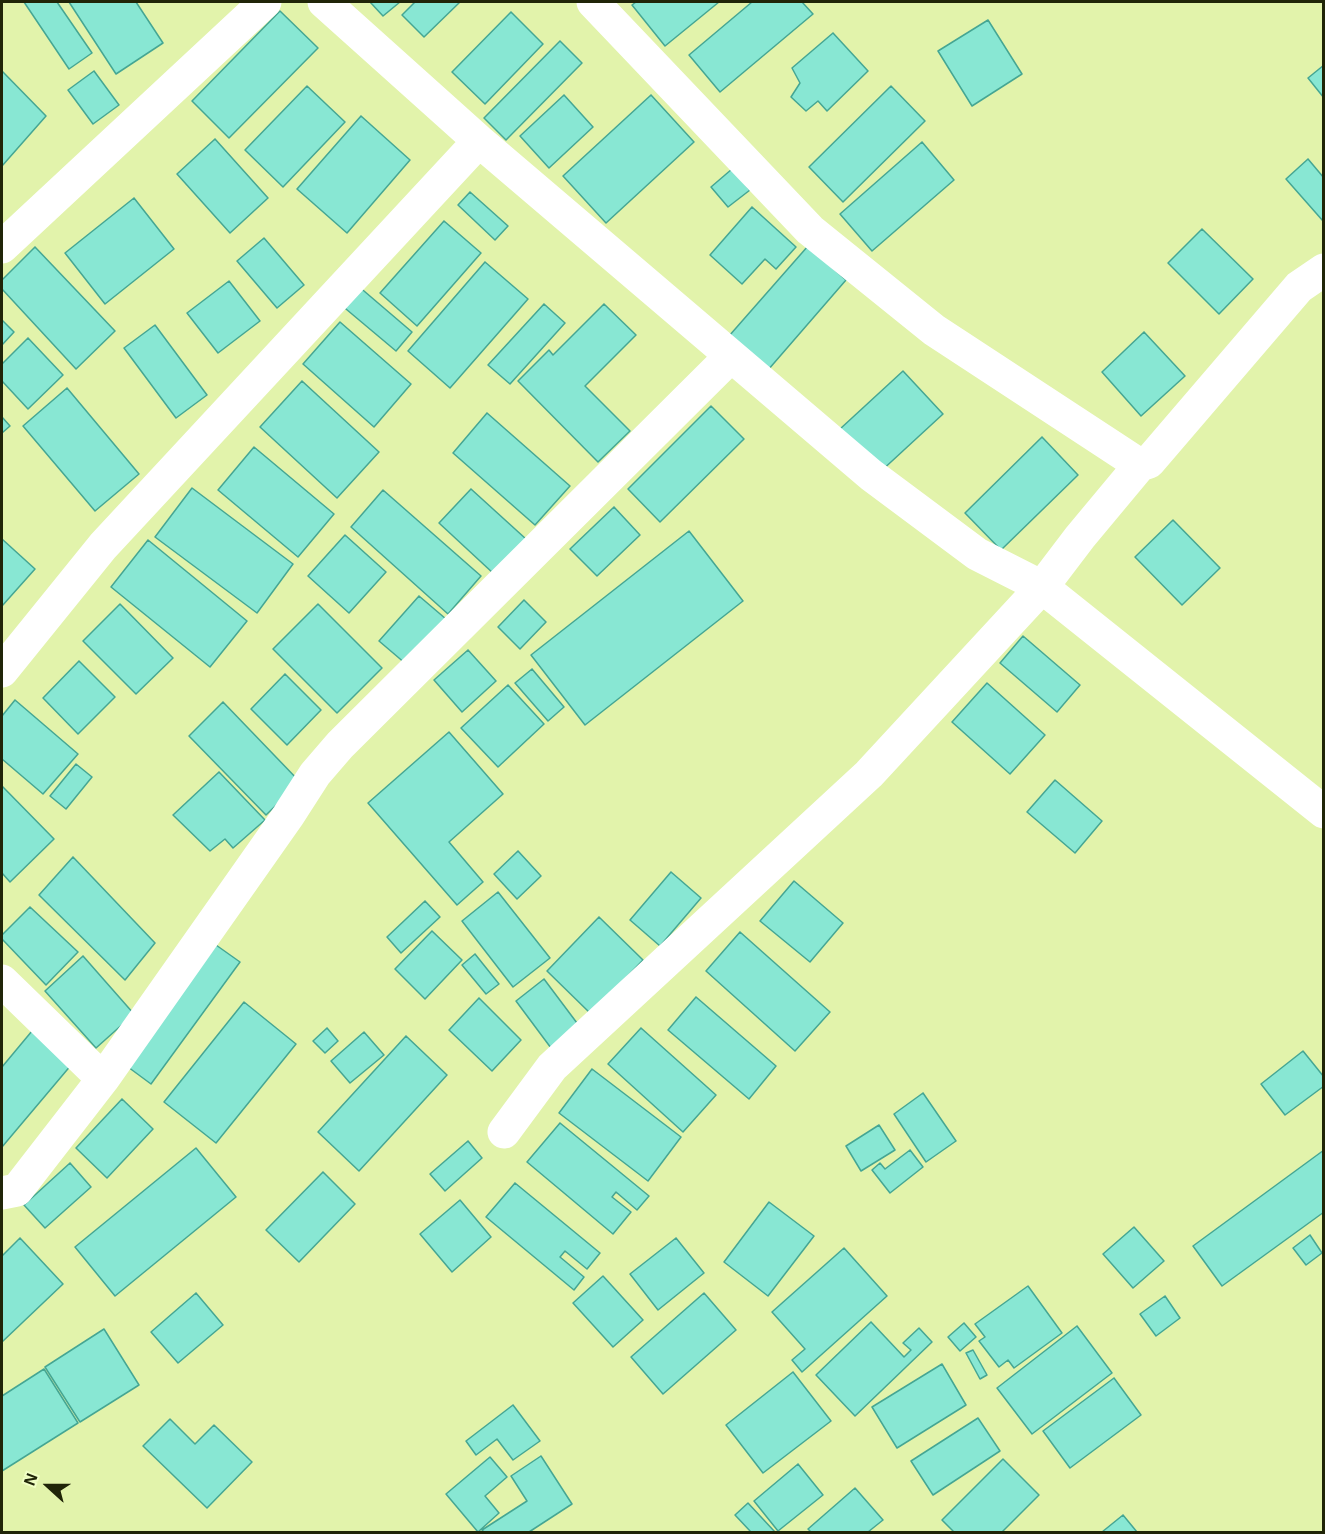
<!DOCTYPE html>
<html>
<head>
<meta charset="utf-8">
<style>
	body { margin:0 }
	#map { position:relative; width:1325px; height:1534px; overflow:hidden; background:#e2f3ab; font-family:Arial,sans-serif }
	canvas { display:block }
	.frame { position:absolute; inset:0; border:3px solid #202508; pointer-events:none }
	.north { position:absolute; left:18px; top:1456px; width:60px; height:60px; -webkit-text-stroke:4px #f1ffc5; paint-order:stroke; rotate:291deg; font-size:16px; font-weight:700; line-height:24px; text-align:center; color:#202508 }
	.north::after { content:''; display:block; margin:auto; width:21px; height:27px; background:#202508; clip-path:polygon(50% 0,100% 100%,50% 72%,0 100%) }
</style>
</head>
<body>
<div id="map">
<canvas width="1325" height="1534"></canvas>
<div class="frame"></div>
<div class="north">N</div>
</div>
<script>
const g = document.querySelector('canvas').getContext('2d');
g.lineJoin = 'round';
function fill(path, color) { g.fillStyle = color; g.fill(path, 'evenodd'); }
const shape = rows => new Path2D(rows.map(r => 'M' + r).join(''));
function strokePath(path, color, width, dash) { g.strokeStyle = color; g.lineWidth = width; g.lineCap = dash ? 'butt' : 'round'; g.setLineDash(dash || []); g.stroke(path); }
const building = shape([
	[24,2,57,2,92,53,69,69,24,2],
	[69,2,136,2,163,43,116,74,69,2],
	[370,2,400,2,383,16,370,2],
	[415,2,460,2,424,37,402,15,415,2],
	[636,2,719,2,665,46,632,5,636,2],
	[752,2,802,2,813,14,720,92,689,55,752,2],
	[280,11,318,48,229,138,192,101,280,11],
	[511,12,543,44,485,104,452,72,511,12],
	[988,20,1022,74,972,106,938,51,988,20],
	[833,33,868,71,827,111,818,101,806,111,791,97,800,83,792,68,833,33],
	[560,41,582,63,506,140,484,118,560,41],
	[1324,65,1324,98,1308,78,1324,65],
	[2,71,46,116,2,166,2,71],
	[94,71,119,105,93,124,68,90,94,71],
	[307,86,345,122,283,187,245,150,307,86],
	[891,86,925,121,843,202,809,167,891,86],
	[564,95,593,127,549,168,520,136,564,95],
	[651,95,694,142,606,223,563,176,651,95],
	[361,116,410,160,347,233,297,189,361,116],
	[215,139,268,198,230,233,177,174,215,139],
	[922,142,954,180,872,251,840,214,922,142],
	[1308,159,1324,178,1323,221,1286,179,1308,159],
	[732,169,750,190,728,207,711,187,732,169],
	[470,192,508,226,495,240,458,205,470,192],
	[134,198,174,249,105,304,65,253,134,198],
	[752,207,796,247,776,269,765,259,742,284,710,255,752,207],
	[444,221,481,253,417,326,380,293,444,221],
	[1202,229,1253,279,1219,314,1168,263,1202,229],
	[264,238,304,285,277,308,237,261,264,238],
	[808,246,846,280,768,370,729,336,808,246],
	[35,247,115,331,76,369,2,289,2,280,35,247],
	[485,262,528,299,450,388,408,351,485,262],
	[229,281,260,321,218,353,187,313,229,281],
	[357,285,412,332,396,351,340,304,357,285],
	[544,304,565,323,510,384,488,365,544,304],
	[604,304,636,335,585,386,630,431,598,462,518,381,549,350,553,355,604,304],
	[2,320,14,332,2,345,2,320],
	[340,322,411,384,374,427,303,364,340,322],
	[155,325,207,395,176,418,124,348,155,325],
	[1144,332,1185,376,1141,416,1102,372,1144,332],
	[28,338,63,375,28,409,2,381,2,364,28,338],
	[903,371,943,414,879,473,840,429,903,371],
	[302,381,379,452,337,498,260,427,302,381],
	[67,388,139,474,95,511,23,426,67,388],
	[711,406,744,439,660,522,628,489,711,406],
	[487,413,570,486,535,525,453,453,487,413],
	[2,417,10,426,2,433,2,417],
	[1042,437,1078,475,1001,550,965,513,1042,437],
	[254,447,334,514,298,557,218,490,254,447],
	[192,488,293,564,257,613,155,537,192,488],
	[471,489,526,539,494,574,439,523,471,489],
	[383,490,481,576,448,614,351,527,383,490],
	[614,507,640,535,597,576,570,549,614,507],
	[1173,520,1220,568,1182,605,1135,557,1173,520],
	[689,531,743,601,585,725,531,655,689,531],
	[345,535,386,572,349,613,308,576,345,535],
	[2,539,35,569,2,606,2,539],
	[148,540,247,621,210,667,111,587,148,540],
	[419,596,446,619,406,664,379,641,419,596],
	[524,600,546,622,520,649,498,627,524,600],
	[120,604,173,658,136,694,83,641,120,604],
	[318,604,382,668,337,713,273,649,318,604],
	[1023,636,1080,685,1057,712,1000,663,1023,636],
	[468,650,496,681,462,712,434,680,468,650],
	[79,661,115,697,78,734,43,698,79,661],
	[532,669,564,707,548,721,515,683,532,669],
	[285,674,321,710,287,745,251,709,285,674],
	[987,683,1045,735,1010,774,952,722,987,683],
	[508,685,544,724,498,767,461,728,508,685],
	[15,700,78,754,43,794,2,759,2,716,15,700],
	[223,702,300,782,266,815,189,736,223,702],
	[449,732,503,794,449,842,483,882,457,905,368,803,449,732],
	[76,764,92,777,66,809,50,796,76,764],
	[219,772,265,820,233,848,225,839,210,851,173,815,219,772],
	[1055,780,1102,821,1075,853,1027,812,1055,780],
	[2,786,54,839,10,882,2,873,2,786],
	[518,851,541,876,517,899,494,874,518,851],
	[73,857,155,943,125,980,39,895,73,857],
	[671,872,701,898,660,946,630,920,671,872],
	[794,881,843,923,810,962,760,921,794,881],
	[498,892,550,958,513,987,462,921,498,892],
	[425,901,440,917,401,953,387,937,425,901],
	[30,907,78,952,46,985,2,939,2,935,30,907],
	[599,917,643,960,591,1014,547,971,599,917],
	[432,931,462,960,425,999,395,969,432,931],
	[740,932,830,1012,795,1051,706,971,740,932],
	[216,945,240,962,151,1084,128,1067,216,945],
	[475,954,499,984,486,994,462,965,475,954],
	[83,956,134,1014,96,1048,45,991,83,956],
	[544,979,580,1027,551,1048,516,1001,544,979],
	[696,997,776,1066,749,1099,668,1030,696,997],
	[479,998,521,1040,492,1071,449,1030,479,998],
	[244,1002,296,1044,216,1143,164,1102,244,1002],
	[327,1028,338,1041,325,1053,313,1041,327,1028],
	[641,1028,716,1095,683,1132,608,1064,641,1028],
	[32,1031,72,1064,2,1147,2,1067,32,1031],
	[364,1032,384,1055,350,1083,331,1061,364,1032],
	[406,1036,447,1075,359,1171,318,1132,406,1036],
	[1303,1051,1324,1077,1324,1086,1285,1115,1261,1084,1303,1051],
	[592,1069,681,1137,648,1181,559,1113,592,1069],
	[923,1093,956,1141,926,1162,894,1114,923,1093],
	[122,1099,153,1129,107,1178,76,1148,122,1099],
	[560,1123,649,1196,637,1210,616,1192,612,1197,631,1212,613,1234,527,1162,560,1123],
	[879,1125,895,1150,861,1171,846,1146,879,1125],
	[468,1141,482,1158,445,1191,430,1174,468,1141],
	[196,1148,236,1197,115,1296,75,1247,196,1148],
	[910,1150,923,1167,890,1193,872,1170,880,1163,885,1169,910,1150],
	[1324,1150,1324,1212,1222,1286,1193,1246,1324,1150],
	[70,1163,91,1187,45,1228,24,1205,70,1163],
	[323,1172,355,1204,299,1262,266,1230,323,1172],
	[515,1183,600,1253,587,1269,565,1251,560,1257,584,1277,574,1290,486,1217,515,1183],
	[460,1200,491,1237,452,1272,420,1234,460,1200],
	[769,1202,814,1236,768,1296,724,1262,769,1202],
	[1134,1227,1164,1261,1133,1288,1103,1254,1134,1227],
	[1310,1235,1322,1253,1306,1265,1293,1248,1310,1235],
	[20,1238,63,1284,2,1342,2,1256,20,1238],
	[676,1238,704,1273,658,1310,630,1274,676,1238],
	[844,1248,887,1296,802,1372,792,1360,805,1349,772,1312,844,1248],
	[603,1276,643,1320,613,1347,573,1303,603,1276],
	[1028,1286,1062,1333,1014,1368,1008,1360,999,1367,979,1341,985,1337,975,1324,1028,1286],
	[196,1293,223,1325,178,1363,151,1332,196,1293],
	[704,1293,736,1330,663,1394,631,1357,704,1293],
	[1165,1296,1180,1318,1156,1336,1140,1314,1165,1296],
	[871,1322,904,1357,911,1350,903,1343,919,1328,932,1342,855,1416,816,1375,871,1322],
	[964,1323,976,1337,960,1351,948,1337,964,1323],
	[1077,1326,1112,1373,1032,1434,997,1388,1077,1326],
	[104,1329,139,1385,80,1422,45,1367,104,1329],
	[973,1350,987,1375,980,1379,966,1353,973,1350],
	[942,1364,966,1405,897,1448,872,1407,942,1364],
	[44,1369,78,1423,2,1471,2,1396,44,1369],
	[793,1372,831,1421,763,1473,726,1425,793,1372],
	[1114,1378,1141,1415,1070,1468,1043,1431,1114,1378],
	[513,1405,540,1441,513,1460,497,1439,476,1455,466,1441,513,1405],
	[978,1418,1000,1451,933,1495,911,1461,978,1418],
	[170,1419,195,1444,214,1425,252,1462,207,1508,143,1446,170,1419],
	[541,1456,572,1504,529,1532,484,1532,482,1530,527,1501,511,1476,541,1456],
	[490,1457,507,1477,485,1496,499,1513,478,1532,446,1494,490,1457],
	[1003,1459,1039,1495,1002,1532,954,1532,942,1520,1003,1459],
	[798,1464,823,1495,778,1531,754,1501,798,1464],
	[855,1488,883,1520,868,1532,811,1532,808,1529,855,1488],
	[748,1503,775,1532,751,1532,735,1515,748,1503],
	[1123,1515,1137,1532,1102,1532,1123,1515]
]);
fill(building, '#88e7d3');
strokePath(building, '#45a693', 1.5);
strokePath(shape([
	[324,2,479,141,871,475,977,554,1042,587,1324,812],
	[593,2,810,230,934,330,1140,465],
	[2,247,265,2],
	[2,671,103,546,479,141],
	[2,981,103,1079],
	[504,1132,552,1067,869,774,1042,587,1080,537,1140,465,1149,462,1299,287,1324,270],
	[2,1193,17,1190,103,1079,288,816,315,774,340,745,731,356]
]), '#fff', 33);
</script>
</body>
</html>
